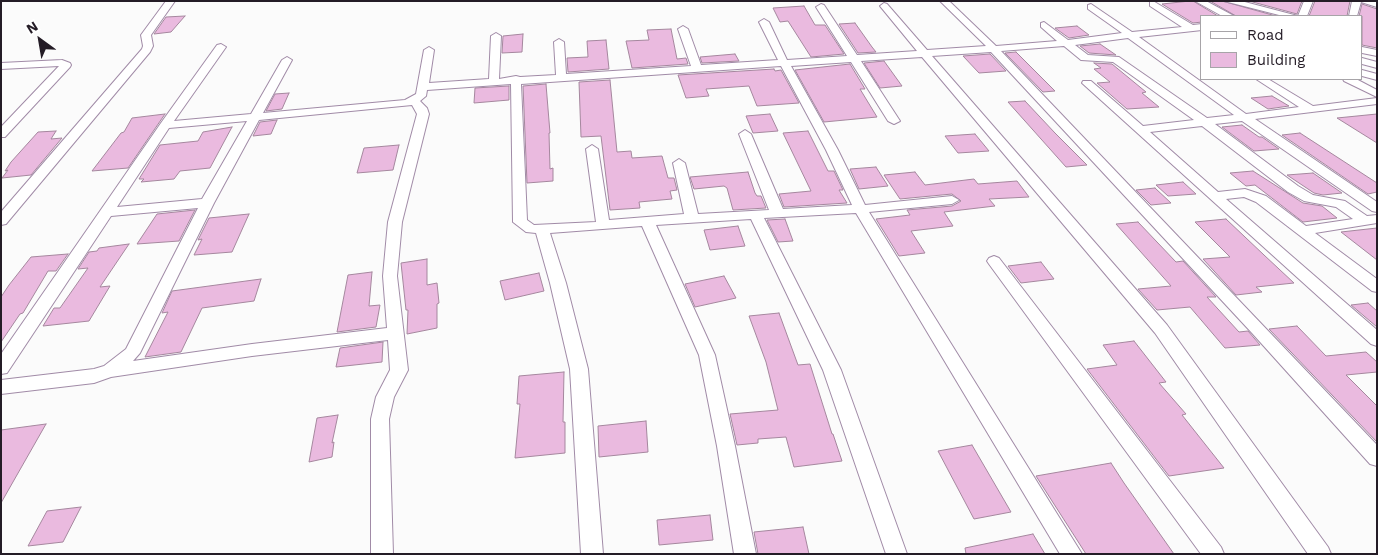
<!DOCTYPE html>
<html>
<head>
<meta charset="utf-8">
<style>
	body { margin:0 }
	#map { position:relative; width:1378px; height:555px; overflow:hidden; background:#fbfbfb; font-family:"Work Sans",sans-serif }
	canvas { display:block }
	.frame { position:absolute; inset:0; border:2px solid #241c26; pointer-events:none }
	.legend { position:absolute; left:1200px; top:15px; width:162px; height:65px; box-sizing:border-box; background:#fff; border:1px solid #a7a4a8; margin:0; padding:6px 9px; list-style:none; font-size:15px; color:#241c26 }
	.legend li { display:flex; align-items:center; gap:10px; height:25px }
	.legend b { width:25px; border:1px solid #a7a4a8 }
	.north { position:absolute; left:15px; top:15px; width:50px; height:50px; -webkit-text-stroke:4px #fff; paint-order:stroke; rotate:328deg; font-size:14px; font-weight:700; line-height:20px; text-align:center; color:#241c26 }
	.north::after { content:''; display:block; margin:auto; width:18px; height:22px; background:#241c26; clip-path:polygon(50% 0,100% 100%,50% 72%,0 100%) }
</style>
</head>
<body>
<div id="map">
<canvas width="1378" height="555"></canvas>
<div class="frame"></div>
<ul class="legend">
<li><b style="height:6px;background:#fff"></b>Road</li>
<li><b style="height:14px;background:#eabadf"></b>Building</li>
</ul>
<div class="north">N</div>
</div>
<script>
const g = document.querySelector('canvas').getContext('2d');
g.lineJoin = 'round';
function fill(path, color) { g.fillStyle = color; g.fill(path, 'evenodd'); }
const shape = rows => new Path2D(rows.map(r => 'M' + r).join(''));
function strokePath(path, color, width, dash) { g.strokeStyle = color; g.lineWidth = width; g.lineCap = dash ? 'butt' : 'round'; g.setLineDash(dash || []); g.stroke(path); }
const building = shape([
	[1190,1,1193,1,1218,16,1202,16,1202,22,1193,23,1162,4,1190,1],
	[1210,1,1222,1,1276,16,1236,16,1210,1],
	[1249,1,1302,1,1297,14,1249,1],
	[1315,1,1350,1,1347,16,1309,16,1315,1],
	[1362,4,1377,9,1377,48,1362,45,1362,16,1359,16,1362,4],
	[804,6,815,25,825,25,844,54,811,57,788,21,780,22,773,8,804,6],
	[185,16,171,32,154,34,166,17,185,16],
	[855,23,872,47,876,52,858,53,839,24,855,23],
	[1077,26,1089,35,1069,38,1055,28,1077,26],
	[671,29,677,59,686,58,688,64,632,68,626,41,649,40,647,30,671,29],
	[523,34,522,52,502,53,503,36,523,34],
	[606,40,609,69,568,72,567,58,588,57,587,41,606,40],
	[1100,44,1116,55,1089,53,1080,46,1100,44],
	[1016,52,1055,91,1043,92,1005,53,1016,52],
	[735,54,739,61,702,63,700,57,735,54],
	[990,54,1006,71,979,73,963,56,990,54],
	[884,61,902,86,880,88,864,63,884,61],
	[1094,63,1112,64,1146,92,1142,93,1159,107,1127,109,1097,83,1110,82,1094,69,1101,68,1094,63],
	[850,64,865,89,860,89,877,117,824,122,795,70,850,64],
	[774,69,775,71,781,70,799,103,757,106,749,86,706,89,709,96,686,98,678,75,774,69],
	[610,80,617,152,631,151,632,158,662,156,668,178,674,178,677,190,670,191,672,199,639,202,640,208,610,210,601,136,581,137,579,82,610,80],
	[546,84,550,133,549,133,550,169,553,168,553,181,527,183,523,86,546,84],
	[509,86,509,100,474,103,475,88,509,86],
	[289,93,282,109,266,111,275,94,289,93],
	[1272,96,1289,106,1268,109,1251,98,1272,96],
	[1025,101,1055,133,1087,165,1066,167,1008,102,1025,101],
	[165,114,128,168,92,171,121,133,124,132,132,118,165,114],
	[770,114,778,131,753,133,746,116,770,114],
	[1377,114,1377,143,1337,118,1377,114],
	[277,120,271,134,253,136,260,122,277,120],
	[1242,125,1259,137,1262,137,1279,149,1254,151,1222,127,1242,125],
	[232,127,210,168,180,171,174,179,141,182,144,179,139,179,160,145,198,141,203,132,232,127],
	[56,131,51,139,62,138,31,175,2,178,8,170,5,171,11,162,38,132,56,131],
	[808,131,828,171,834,171,843,190,839,190,847,203,784,207,779,194,811,191,783,133,808,131],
	[1300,133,1377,183,1377,192,1368,194,1282,135,1300,133],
	[975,134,989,151,958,153,945,136,975,134],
	[399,145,393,170,357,173,364,148,399,145],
	[876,167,888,186,859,189,850,169,876,167],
	[1253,171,1303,203,1322,206,1337,218,1303,222,1255,185,1246,186,1230,173,1253,171],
	[748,172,755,193,757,196,761,196,766,208,733,210,727,188,724,186,694,189,690,177,748,172],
	[915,172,925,185,974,179,978,184,1017,181,1029,197,989,199,995,206,944,212,953,226,911,231,925,253,899,256,876,219,910,215,907,210,952,206,961,201,952,194,900,199,884,175,915,172],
	[1313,173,1342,193,1323,195,1314,193,1287,175,1313,173],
	[1183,182,1196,194,1168,196,1156,185,1183,182],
	[1155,188,1171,203,1151,205,1136,190,1155,188],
	[195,210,179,241,137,244,157,214,195,210],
	[249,214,232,252,194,255,202,239,198,240,209,218,249,214],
	[785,219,793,241,778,242,767,220,785,219],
	[1226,219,1264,255,1294,283,1256,287,1262,292,1236,295,1203,259,1230,257,1195,222,1226,219],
	[1138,222,1176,262,1183,261,1216,297,1207,297,1239,332,1248,331,1260,345,1225,348,1190,307,1157,310,1138,289,1171,286,1116,224,1138,222],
	[738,226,745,246,710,250,704,230,738,226],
	[1377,228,1377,260,1341,232,1377,228],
	[129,244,100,287,110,286,89,321,43,326,54,308,60,308,88,268,78,269,89,252,97,251,99,248,129,244],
	[68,254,56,271,48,271,23,313,20,314,1,342,1,297,9,285,31,257,68,254],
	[427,259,427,285,437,283,439,303,437,304,437,328,407,334,408,310,406,310,401,263,427,259],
	[1041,262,1054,279,1021,283,1008,266,1041,262],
	[372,272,369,306,380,305,376,327,337,332,348,275,372,272],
	[539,273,544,291,505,300,500,281,539,273],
	[724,276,736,298,695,307,685,284,724,276],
	[261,279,254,301,202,308,181,352,145,357,168,312,162,313,172,291,261,279],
	[1368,303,1377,311,1377,327,1351,305,1368,303],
	[779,313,798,365,810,364,832,434,833,434,842,461,794,467,786,437,758,439,758,443,737,445,730,414,778,410,766,362,749,316,779,313],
	[1297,326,1326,356,1366,352,1377,362,1377,372,1346,375,1377,406,1377,442,1269,329,1297,326],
	[1134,341,1166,382,1159,383,1186,414,1182,415,1224,468,1169,476,1087,369,1117,365,1103,345,1134,341],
	[383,342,382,362,336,367,340,348,383,342],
	[564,372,563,422,565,422,565,453,515,458,520,404,517,404,519,376,564,372],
	[338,415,332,443,334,442,332,457,309,462,317,418,338,415],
	[646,421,648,452,599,457,598,426,646,421],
	[46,424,1,503,1,430,46,424],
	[972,445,1011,512,974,519,938,451,972,445],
	[1111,463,1124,483,1174,554,1086,554,1036,476,1111,463],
	[81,507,63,542,28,546,47,511,81,507],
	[710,515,713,540,659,545,657,520,710,515],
	[803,527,809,554,758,554,754,532,803,527],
	[1033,534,1045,554,966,554,965,548,1033,534]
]);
fill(building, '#eabadf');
strokePath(building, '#a5879e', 1);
const street = shape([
	[166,1,175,1,151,35,153,46,150,52,6,224,1,225,1,212,142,49,143,46,141,35,166,1],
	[940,1,949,1,996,46,1057,41,1041,27,1041,23,1044,22,1068,40,1122,33,1088,9,1088,5,1091,4,1132,32,1182,27,1150,6,1150,2,1153,1,1193,25,1202,24,1202,30,1139,37,1246,114,1299,107,1256,79,1268,79,1313,106,1377,98,1377,104,1255,119,1377,202,1377,212,1372,211,1242,121,1215,124,1298,186,1313,195,1345,201,1367,216,1377,215,1377,223,1315,233,1377,279,1377,292,1372,291,1256,202,1244,197,1226,199,1377,330,1377,346,1371,344,1082,83,1083,81,1091,81,1143,126,1194,120,1113,62,1081,60,1064,46,1001,51,1377,445,1377,466,1370,464,1252,333,991,52,932,56,1167,325,1328,547,1331,554,1308,554,1155,333,922,57,861,61,900,121,894,124,888,121,851,62,791,66,838,150,865,205,952,196,959,200,952,204,869,212,1082,554,1060,554,856,213,764,218,841,370,907,554,886,554,823,370,751,219,656,225,715,355,735,446,756,554,734,554,717,446,699,355,642,226,550,233,566,283,588,369,603,554,581,554,570,369,550,283,536,233,526,232,513,222,511,84,427,90,426,96,420,101,427,108,429,114,402,222,397,276,408,370,394,397,389,419,393,554,371,554,371,419,376,397,390,370,388,340,252,356,111,377,94,383,1,394,1,380,94,369,104,366,126,349,198,208,111,216,7,373,1,374,1,354,161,123,217,45,221,44,226,47,174,121,251,114,282,60,287,57,292,60,263,113,405,100,416,94,424,50,429,47,434,50,429,83,489,79,491,36,496,33,501,36,499,79,516,76,520,77,556,75,554,42,559,39,564,42,566,74,691,66,678,29,683,26,688,29,701,65,778,60,759,22,764,19,769,22,787,60,847,56,816,7,821,4,824,5,857,55,917,51,880,6,884,3,887,4,927,50,986,46,940,1],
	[1128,38,1234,115,1207,118,1119,57,1088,55,1075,45,1128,38],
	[781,66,826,150,852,205,783,209,751,134,745,130,739,134,769,210,698,214,685,163,679,159,673,163,684,214,609,220,598,149,592,145,586,149,596,222,534,225,527,220,521,84,781,66],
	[412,105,417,114,388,222,383,276,387,328,252,344,133,361,140,353,214,203,259,120,412,105],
	[247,121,202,199,117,207,169,128,247,121],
	[1202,126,1288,192,1304,201,1336,207,1353,219,1306,226,1266,196,1245,189,1218,192,1150,132,1202,126],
	[1195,1,1206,1,1234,16,1222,16,1195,1],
	[1224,1,1241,1,1298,16,1304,1,1313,1,1307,16,1283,16,1224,1],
	[1352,1,1377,1,1377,7,1361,2,1357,16,1349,16,1352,1],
	[1362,47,1377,50,1377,56,1362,53,1362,47],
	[1362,58,1377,62,1377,68,1362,64,1362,58],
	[62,60,70,63,71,65,70,67,5,137,1,137,1,127,59,66,1,69,1,63,62,60],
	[1362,70,1377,74,1377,80,1362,76,1362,70],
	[1343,79,1356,79,1377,90,1377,97,1344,81,1343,79],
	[994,256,999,258,1221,547,1224,554,1201,554,989,264,987,261,989,258,994,256]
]);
strokePath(street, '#a18ba7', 2);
fill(street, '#fff');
</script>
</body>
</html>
